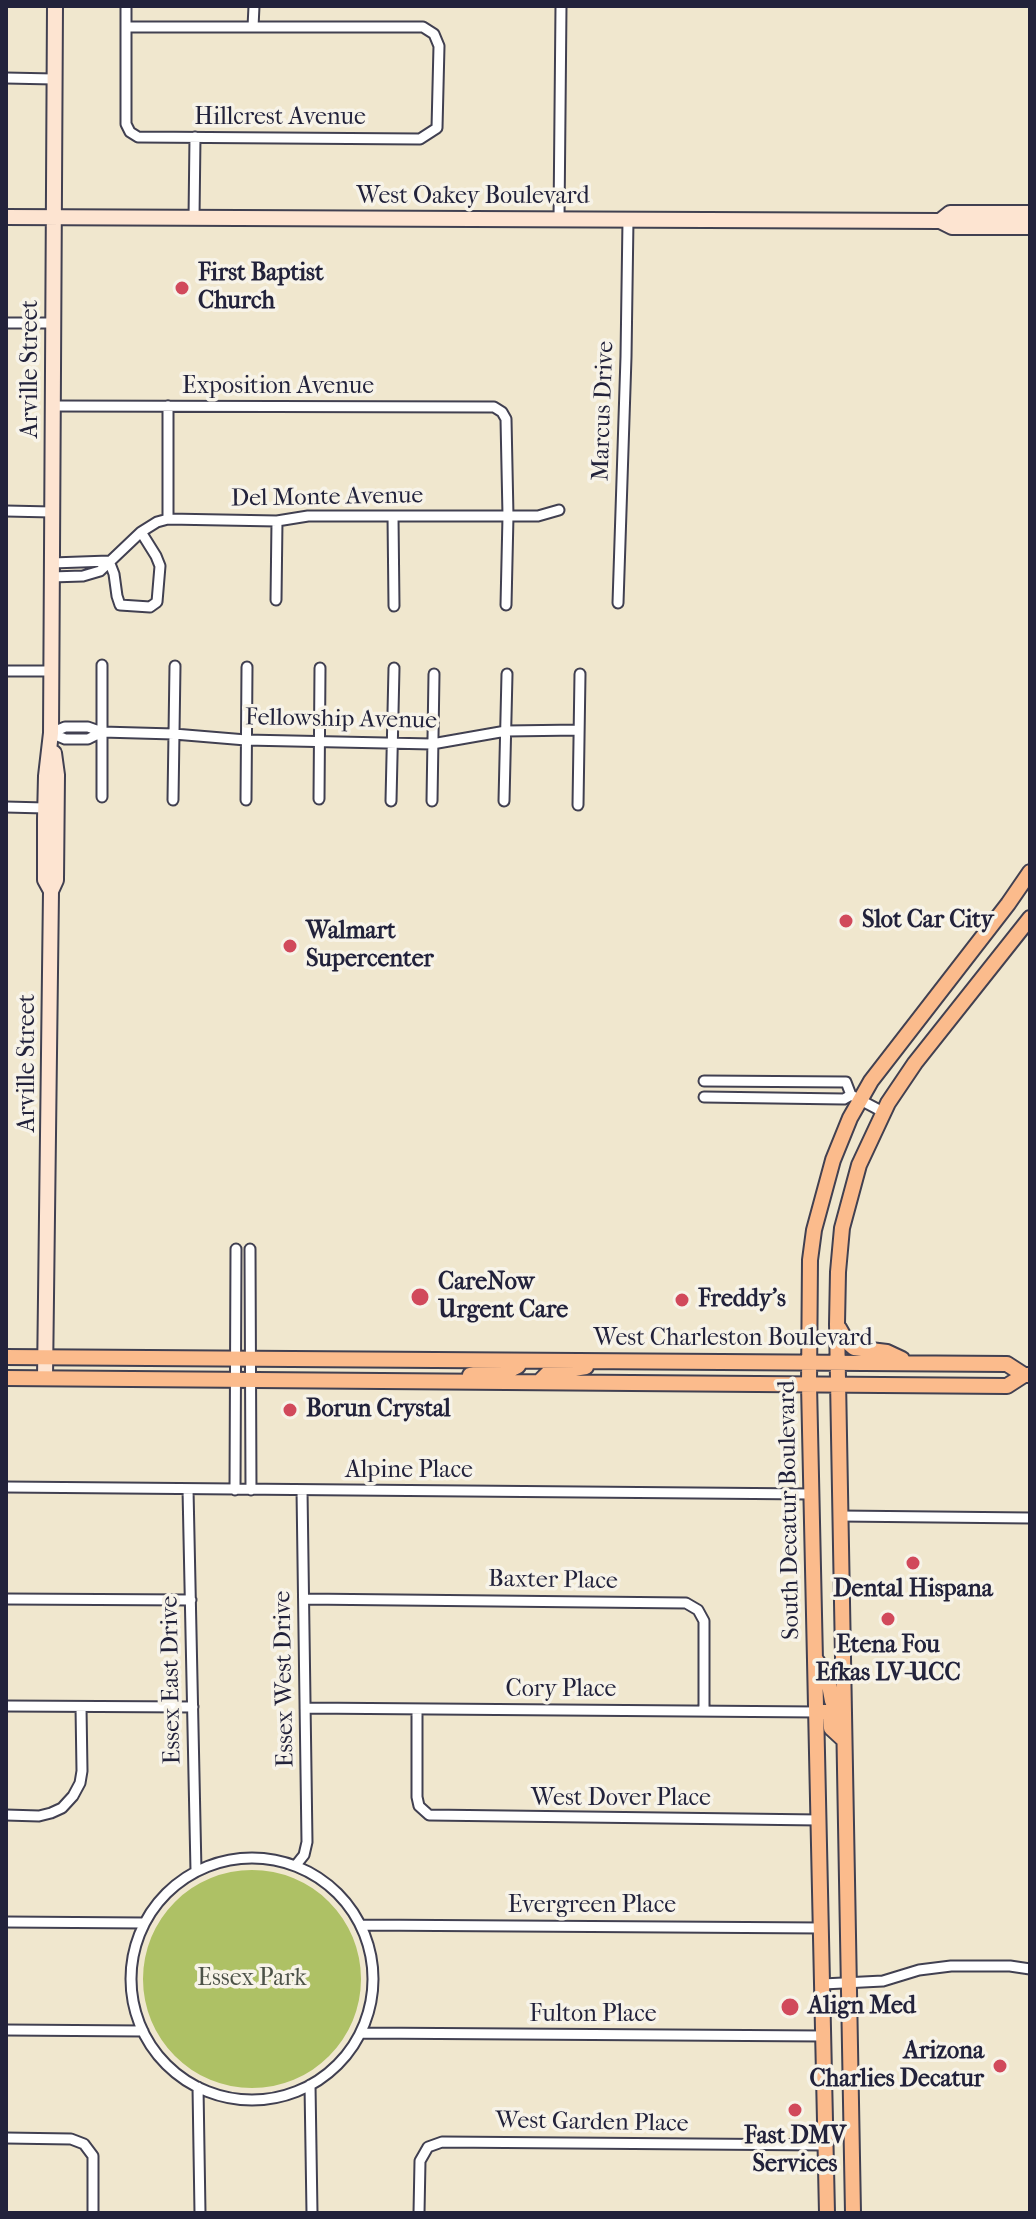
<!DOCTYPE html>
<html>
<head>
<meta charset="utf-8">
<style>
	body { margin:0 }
	#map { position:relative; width:1036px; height:2219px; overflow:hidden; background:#f0e7ce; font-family:"IM FELL French Canon",serif }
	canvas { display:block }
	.frame { position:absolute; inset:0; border:8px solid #22223b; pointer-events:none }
</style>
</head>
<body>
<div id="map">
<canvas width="1036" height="2219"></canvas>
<div class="frame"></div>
</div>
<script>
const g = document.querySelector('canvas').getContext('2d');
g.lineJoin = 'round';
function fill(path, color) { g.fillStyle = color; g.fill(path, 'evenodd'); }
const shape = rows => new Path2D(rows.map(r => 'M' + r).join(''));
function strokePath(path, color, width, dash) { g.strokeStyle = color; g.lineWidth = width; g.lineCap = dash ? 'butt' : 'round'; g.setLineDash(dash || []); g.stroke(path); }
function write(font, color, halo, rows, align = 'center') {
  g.font = font + ' "IM FELL French Canon",serif'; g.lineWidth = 7; g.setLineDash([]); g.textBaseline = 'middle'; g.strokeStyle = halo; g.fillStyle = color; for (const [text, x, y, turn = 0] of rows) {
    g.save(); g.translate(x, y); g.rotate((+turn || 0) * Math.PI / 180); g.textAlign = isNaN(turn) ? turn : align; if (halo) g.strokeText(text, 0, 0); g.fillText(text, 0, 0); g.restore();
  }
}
fill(shape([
	'143 1979a109 109 0 1 1 218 0a109 109 0 1 1-218 0Z'
]), '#aec165');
const street = shape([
	[126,27,423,27,434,34,439,46,437,128,420,139,138,137,130,132,126,124,126,6],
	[253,27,254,6],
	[6,78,54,79],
	[194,218,195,137],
	[559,219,561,6],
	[6,323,53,323],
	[53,406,494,407,502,412,506,419,508,516,506,605],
	[6,511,52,512],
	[393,516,394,606],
	[168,519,168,406],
	[109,561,114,574,117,596,120,605,150,607,157,602,160,566,156,556,141,532],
	[52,563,109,561],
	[51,577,83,576,100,571,141,532,157,522,168,519,277,521,308,516,538,516,559,510],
	[276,600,277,521],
	[618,603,626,357,628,220],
	[6,671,51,671],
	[51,733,65,727,88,727,102,732,174,734,246,740,432,744,506,731,579,730],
	[51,733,65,739,88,739,102,732],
	[102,797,102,665],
	[319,799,320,668],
	[173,800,175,666],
	[246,800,247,667],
	[391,801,394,668],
	[432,801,434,674],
	[504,801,507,674],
	[578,805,580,674],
	[6,807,45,808],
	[704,1081,846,1082,851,1095,883,1112],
	[704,1097,844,1099,851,1095],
	[250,1249,251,1490],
	[6,1487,811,1494],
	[188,1489,196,1871],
	[235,1490,236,1249],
	[840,1516,1030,1518],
	[6,1599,191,1600],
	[304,1599,686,1603,698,1610,704,1621,704,1711],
	[6,1706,193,1707],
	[305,1708,817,1712],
	[417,1710,417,1797,419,1806,429,1815,819,1820],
	[6,1815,39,1816,51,1813,62,1808,73,1796,80,1783,82,1771,81,1707],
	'131 1979a121 121 0 1 1 242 0a121 121 0 1 1-242 0Z',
	[296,1865,304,1855,307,1842,302,1490],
	[6,1922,144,1923],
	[361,1925,822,1928],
	[823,1984,883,1981,919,1970,951,1966,1010,1966,1030,1969],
	[6,2030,143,2031],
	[362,2033,823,2036],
	[310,2085,312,2213],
	[198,2087,200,2213],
	[6,2138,71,2139,84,2144,93,2156,93,2213],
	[419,2213,420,2161,428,2147,442,2142,826,2145]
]);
const secondary = shape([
	[6,217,940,221,952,227,1030,227],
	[940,221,950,213,1030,213],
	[51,891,45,880,45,819,46,776,51,733,55,6],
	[45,1378,51,891,56,880,57,775,54,753]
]);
const primary = shape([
	[839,1328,847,1342,854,1348,887,1352,902,1359],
	[6,1357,1007,1364,1024,1375,1030,1375],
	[470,1375,510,1370,518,1366,521,1361],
	[6,1378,1007,1386,1024,1375],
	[539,1382,548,1373,586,1367],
	[817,1661,829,1685,832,1701,843,1707],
	[817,1712,830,1712,831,1728,844,1740],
	[827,2213,809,1384,810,1260,814,1230,833,1160,850,1118,871,1081,1008,904,1030,872],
	[853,2213,837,1324,838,1272,842,1228,859,1165,888,1103,915,1063,1030,918]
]);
strokePath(street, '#414051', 13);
strokePath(secondary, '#414051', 18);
strokePath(primary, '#414051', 18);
strokePath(street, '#fff', 9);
strokePath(secondary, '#fde4d1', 14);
strokePath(primary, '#fbbb8c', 14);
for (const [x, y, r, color] of [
	[182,288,8,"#d1495b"],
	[846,921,8,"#d1495b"],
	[290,946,8,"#d1495b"],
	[420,1297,10,"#d1495b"],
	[682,1300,8,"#d1495b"],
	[290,1410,8,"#d1495b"],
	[913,1563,8,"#d1495b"],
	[888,1619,8,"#d1495b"],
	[790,2007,10,"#d1495b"],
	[1000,2066,8,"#d1495b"],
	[795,2110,8,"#d1495b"]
]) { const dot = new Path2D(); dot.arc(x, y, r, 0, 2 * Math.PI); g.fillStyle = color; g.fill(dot); strokePath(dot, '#f7f3e8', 3); }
write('24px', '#22223b', '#f7f3e8', [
	["Hillcrest Avenue",280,118],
	["West Oakey Boulevard",473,197],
	["Arville Street",31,369,-90],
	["Exposition Avenue",278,387],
	["Marcus Drive",604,411,-88],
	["Del Monte Avenue",327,498,-1],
	["Fellowship Avenue",341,720,1],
	["Arville Street",28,1063,-90],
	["West Charleston Boulevard",733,1339],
	["Alpine Place",409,1471],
	["South Decatur Boulevard",790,1510,-91],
	["Baxter Place",553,1581,1],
	["Essex West Drive",285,1679,-91],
	["Essex East Drive",172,1680,-91],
	["Cory Place",561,1690],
	["West Dover Place",621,1799],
	["Evergreen Place",592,1906],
	["Fulton Place",593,2015],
	["West Garden Place",592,2123,1]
]);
write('bold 24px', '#22223b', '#f7f3e8', [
	["First Baptist",198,274],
	["Church",198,302],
	["Slot Car City",862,921],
	["Walmart",306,932],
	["Supercenter",306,960],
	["CareNow",438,1283],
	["Urgent Care",438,1311],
	["Freddy's",698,1300],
	["Borun Crystal",306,1410],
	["Dental Hispana",913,1590,"center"],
	["Etena Fou",888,1646,"center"],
	["Efkas LV-UCC",888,1674,"center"],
	["Align Med",808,2007],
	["Arizona",984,2052,"right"],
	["Charlies Decatur",984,2080,"right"],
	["Fast DMV",795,2137,"center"],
	["Services",795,2165,"center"]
], 'left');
write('24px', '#4c5248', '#f7f3e8', [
	["Essex Park",252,1979]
]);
</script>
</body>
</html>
